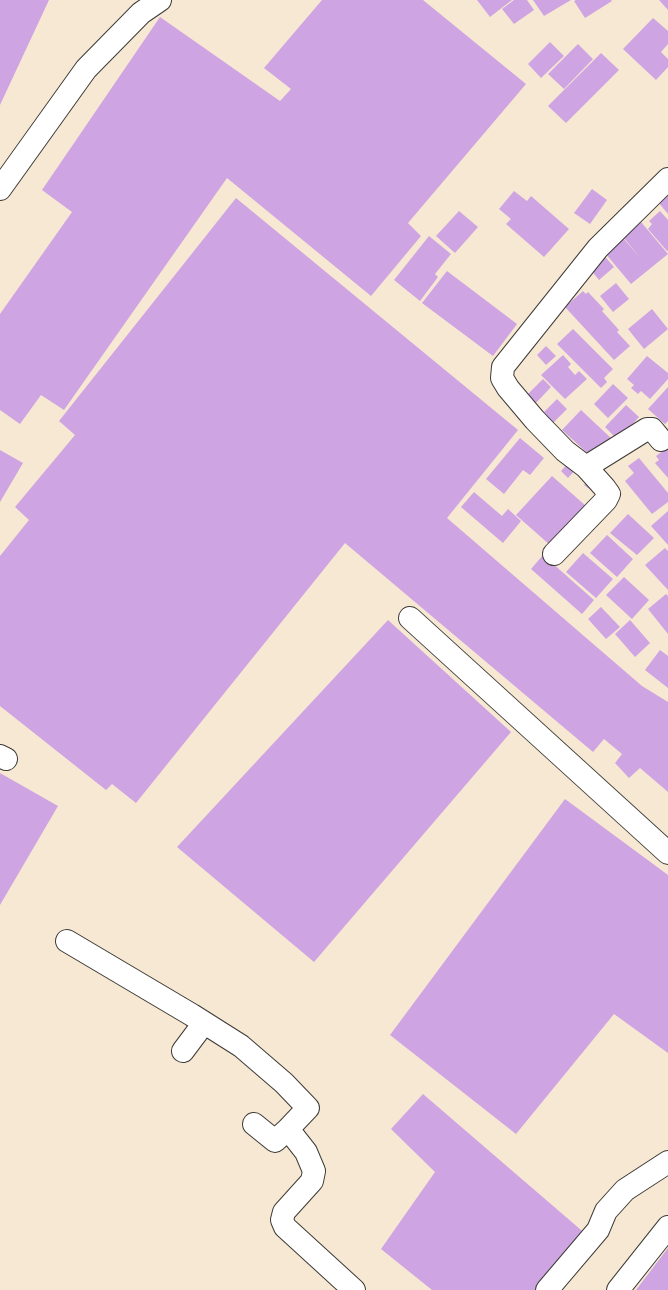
<!DOCTYPE html>
<html>
<head>
<meta charset="utf-8">
<style>
	body { margin:0 }
	canvas { display:block; background:#f6e8d2 }
</style>
</head>
<body>
<canvas width="668" height="1290"></canvas>
<script>
const g = document.querySelector('canvas').getContext('2d');
g.lineJoin = 'round';
function fill(path, color) { g.fillStyle = color; g.fill(path, 'evenodd'); }
const shape = rows => new Path2D(rows.map(r => 'M' + r).join(''));
function strokePath(path, color, width, dash) { g.strokeStyle = color; g.lineWidth = width; g.lineCap = dash ? 'butt' : 'round'; g.setLineDash(dash || []); g.stroke(path); }
fill(shape([
	[0,0,49,0,0,105],
	[322,0,423,0,526,84,408,223,421,236,371,296,227,178,64,410,41,395,20,424,0,410,0,314,72,212,42,190,160,17,280,101,291,89,264,68],
	[477,0,512,0,490,17],
	[514,0,527,0,534,10,514,24,502,9],
	[533,0,571,0,544,16],
	[576,0,611,0,612,1,585,18,574,1],
	[659,0,668,0,668,10],
	[653,18,668,31,668,44,661,52,668,59,668,67,656,80,623,49],
	[550,42,564,56,541,78,528,64],
	[578,44,593,59,564,89,548,74],
	[601,53,619,70,566,123,548,106],
	[592,189,607,200,590,224,574,213],
	[514,191,527,201,531,196,569,229,544,257,506,224,511,219,499,209],
	[668,194,668,214,658,202],
	[236,198,518,430,447,518,642,686,668,702,668,792,640,768,629,778,615,763,622,754,604,739,593,752,345,543,136,803,112,784,106,790,0,706,0,556,29,520,15,507,75,435,59,421],
	[459,211,478,227,455,253,436,236],
	[660,211,668,220,668,250,667,251,648,229,652,224,649,221],
	[641,222,668,254,631,284,605,253,623,238,642,260,623,237],
	[429,236,451,254,435,274,438,277,420,301,394,280],
	[601,252,614,267,599,280,586,264],
	[447,271,517,324,493,356,422,303],
	[616,283,629,299,613,312,600,296],
	[583,291,586,294,588,292,604,309,602,311,619,330,617,332,630,346,614,360,565,307],
	[652,309,668,329,644,349,628,329],
	[573,329,613,369,604,378,607,382,601,388,557,344],
	[546,346,556,356,546,365,537,355],
	[563,355,571,364,568,367,575,375,579,371,587,379,565,399,541,375],
	[647,356,668,373,668,379,650,399,641,391,638,394,631,388,634,385,627,379],
	[543,379,551,387,534,405,526,396],
	[613,384,628,398,608,418,594,404],
	[668,387,668,421,665,424,648,409],
	[557,399,567,409,549,427,539,417],
	[626,405,639,417,618,440,605,427],
	[581,410,612,439,594,459,562,430],
	[520,438,544,458,530,475,523,470,504,494,486,479],
	[667,448,668,450,668,478,655,463,659,460,656,456],
	[0,450,23,463,0,502],
	[639,458,668,493,668,502,652,514,625,481,634,473,628,466],
	[571,460,578,467,568,478,561,471],
	[552,476,586,506,550,545,516,515],
	[589,479,597,486,592,491,584,485],
	[474,492,502,516,508,509,521,521,503,543,461,507],
	[668,511,668,545,651,526],
	[628,514,654,538,637,555,610,533],
	[607,535,633,559,617,577,590,553],
	[665,548,668,551,668,590,645,565],
	[583,553,613,579,596,598,566,572],
	[543,555,594,600,582,614,531,569],
	[624,577,649,600,632,619,606,595],
	[666,594,668,596,668,634,648,609],
	[601,607,620,627,606,639,588,619],
	[388,620,511,732,314,962,177,847],
	[630,620,650,643,635,657,615,634],
	[660,650,668,656,668,688,645,670],
	[0,773,58,806,0,905],
	[565,799,668,875,668,1053,614,1014,516,1134,390,1035],
	[423,1094,588,1236,539,1290,432,1290,381,1249,435,1172,391,1129],
	[668,1248,668,1290,636,1290]
]), '#cfa4e3');
const minor = shape([
	[0,189,86,69,141,13,160,0],
	[586,467,647,429,652,429,661,440],
	[554,554,606,500,609,494,604,487,586,467,565,451,535,420,508,388,502,378,503,367,598,248,668,179],
	[410,618,668,853],
	[0,756,6,759],
	[67,941,192,1015,241,1046,284,1083,308,1108,288,1129,306,1152,314,1171,312,1181,284,1212,282,1220,285,1227,354,1290],
	[183,1051,204,1023],
	[254,1124,275,1141,288,1129],
	[547,1290,598,1230,606,1211,625,1190,668,1162],
	[618,1290,668,1227]
]);
strokePath(minor, '#3d3b37', 24);
strokePath(minor, '#fff', 22);
</script>
</body>
</html>
